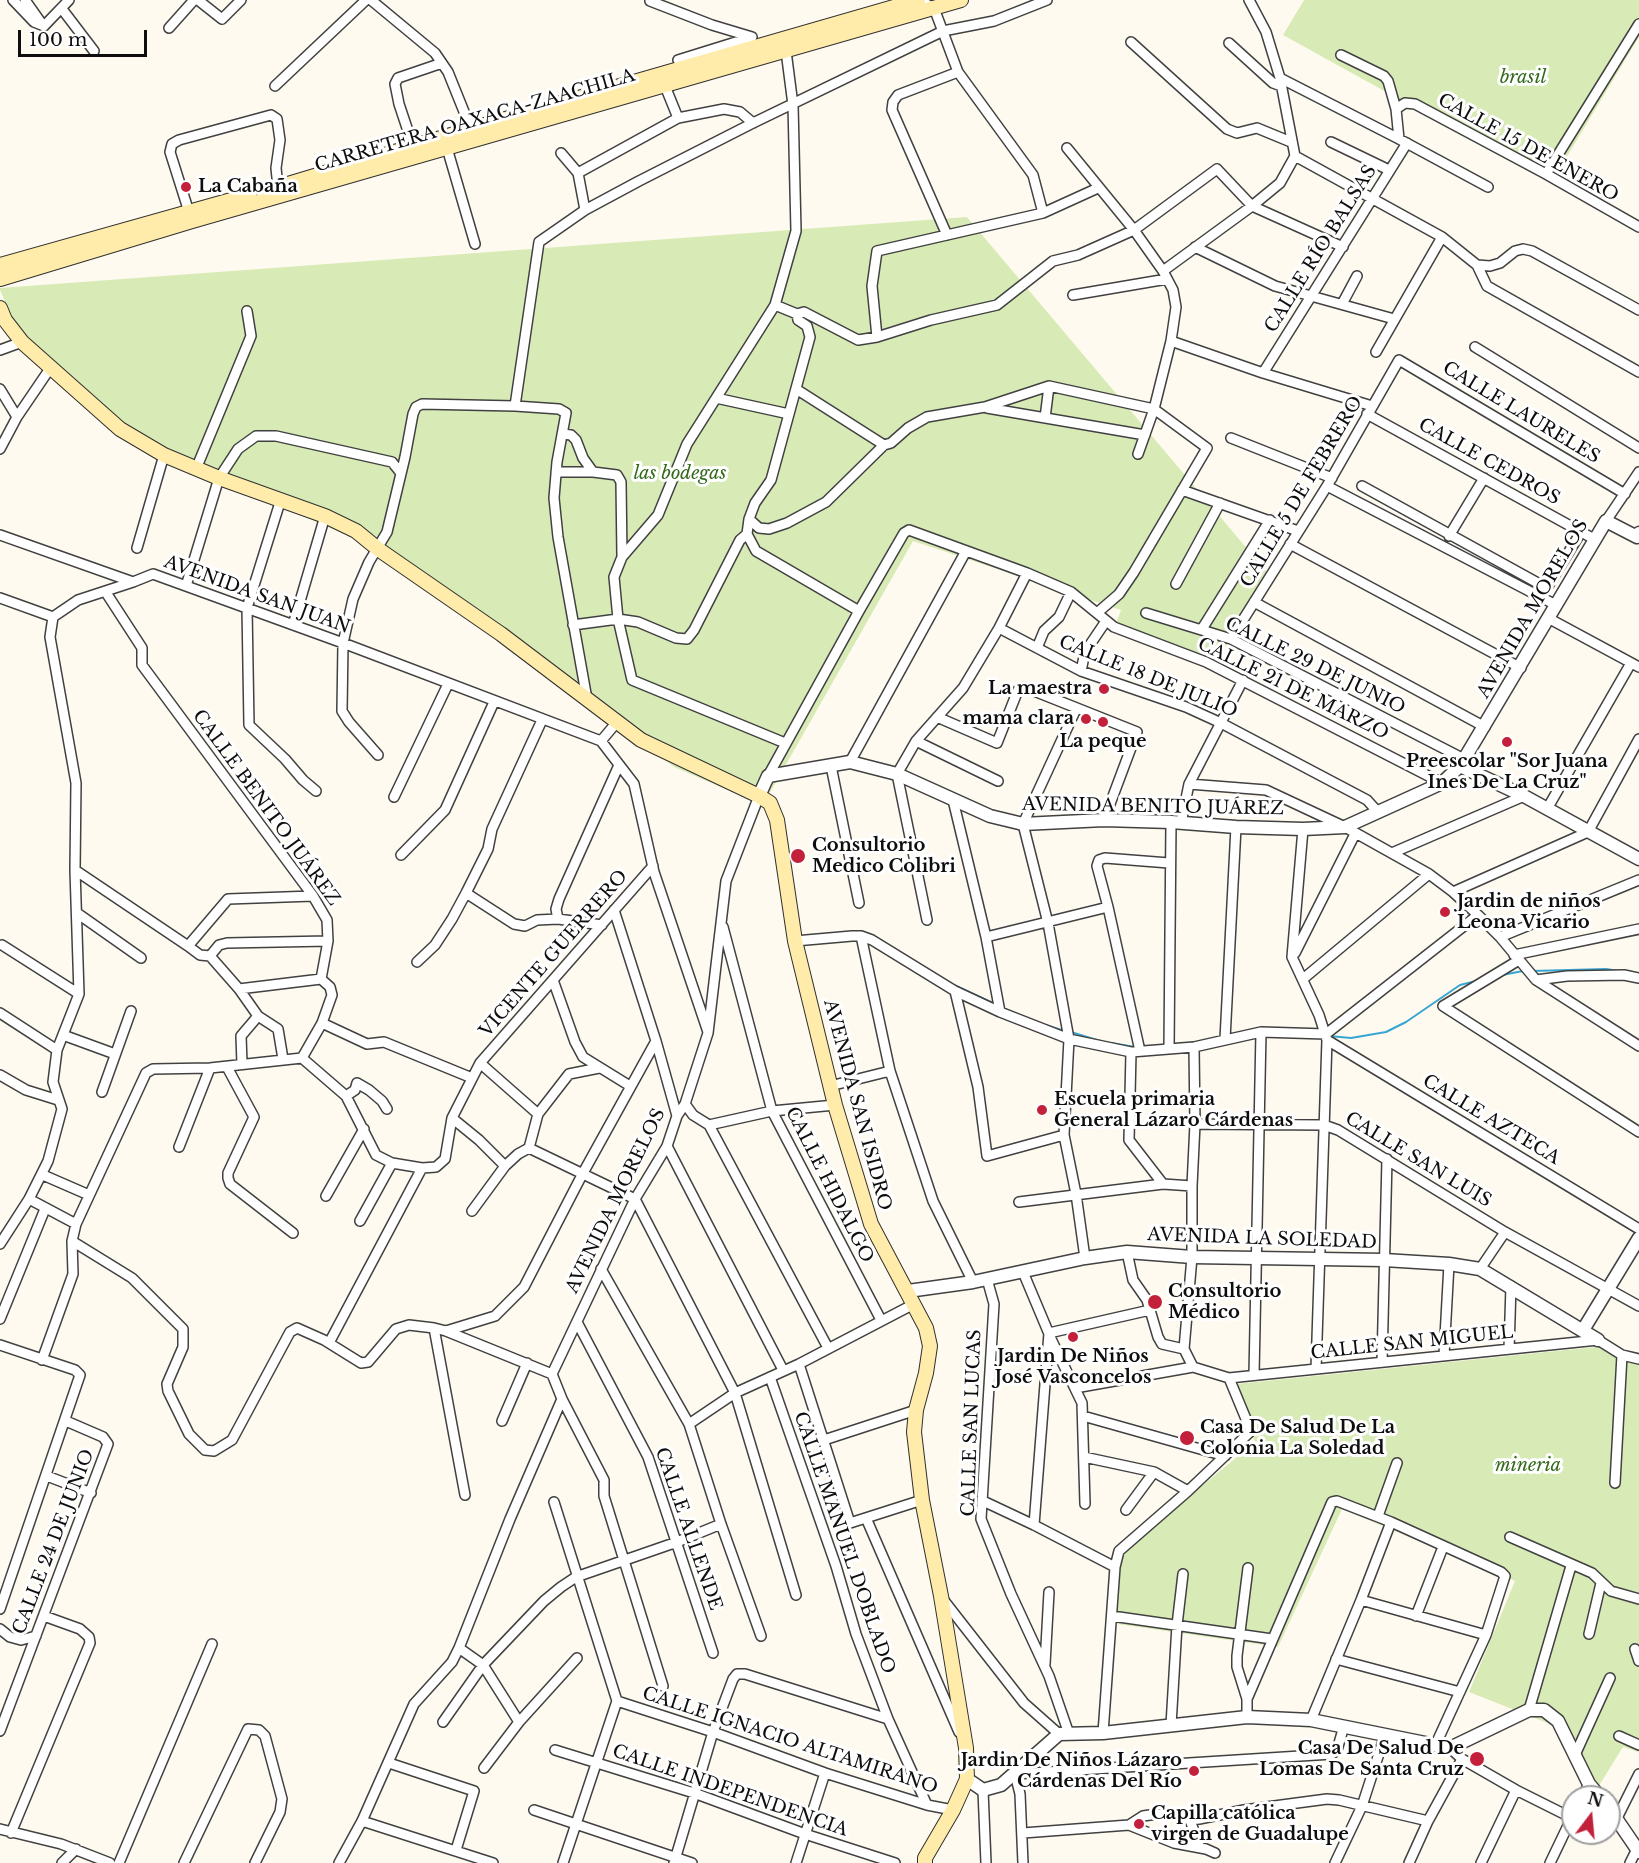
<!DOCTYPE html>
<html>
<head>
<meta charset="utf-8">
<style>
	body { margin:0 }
	#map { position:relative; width:1639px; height:1863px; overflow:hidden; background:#fffaef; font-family:"Libre Baskerville",serif }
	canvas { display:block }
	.north { position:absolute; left:1561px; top:1785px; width:60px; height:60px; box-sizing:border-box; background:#fff; border:2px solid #9f9f9f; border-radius:50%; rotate:16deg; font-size:16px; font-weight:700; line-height:24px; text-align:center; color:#0e0e0e }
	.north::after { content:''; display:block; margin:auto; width:21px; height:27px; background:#c3213b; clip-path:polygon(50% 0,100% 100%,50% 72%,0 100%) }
	.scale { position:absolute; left:18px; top:30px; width:129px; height:27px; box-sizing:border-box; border:3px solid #0e0e0e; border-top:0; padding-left:8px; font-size:18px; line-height:21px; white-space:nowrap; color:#0e0e0e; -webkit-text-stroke:4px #fff; paint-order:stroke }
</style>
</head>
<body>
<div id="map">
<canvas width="1639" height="1863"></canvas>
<div class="north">N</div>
<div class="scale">100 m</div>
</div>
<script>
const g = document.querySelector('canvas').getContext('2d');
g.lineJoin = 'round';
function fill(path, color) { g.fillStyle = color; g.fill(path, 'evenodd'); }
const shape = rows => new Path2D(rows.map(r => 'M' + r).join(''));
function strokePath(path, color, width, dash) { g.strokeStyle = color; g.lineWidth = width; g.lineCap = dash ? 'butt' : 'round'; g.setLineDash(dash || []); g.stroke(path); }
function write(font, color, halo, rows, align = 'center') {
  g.font = font + ' "Libre Baskerville",serif'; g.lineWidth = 6; g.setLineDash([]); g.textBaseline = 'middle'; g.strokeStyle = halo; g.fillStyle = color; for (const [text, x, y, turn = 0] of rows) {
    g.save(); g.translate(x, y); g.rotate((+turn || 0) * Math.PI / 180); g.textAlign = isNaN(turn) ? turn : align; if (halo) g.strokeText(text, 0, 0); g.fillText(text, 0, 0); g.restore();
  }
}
fill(shape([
	[1304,0,1639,0,1639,37,1551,183,1283,35],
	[967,217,1271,577,1211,669,1114,630,1121,610,913,541,763,805,674,767,641,740,378,549,164,455,24,344,0,290,0,288],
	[1605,1346,1622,1357,1639,1365,1639,1752,1623,1747,1595,1792,1565,1730,1469,1692,1515,1581,1342,1509,1278,1647,1117,1624,1121,1553,1255,1442,1227,1385]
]), '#d8ebb7');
strokePath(shape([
	[1532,971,1606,969,1619,971],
	[1502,975,1523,971],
	[954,985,995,1004],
	[1003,1008,1014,1013],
	[1039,1023,1065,1031],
	[1071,1032,1100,1041],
	[1329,1036,1351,1038,1386,1032,1406,1022,1460,985,1476,981],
	[1263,1037,1275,1037],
	[1111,1043,1135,1047]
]), '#37a6d2', 2);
const minor = shape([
	[13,0,34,22,44,26],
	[25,0,42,24],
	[198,0,222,19,241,0],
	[371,0,435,53,448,72,471,129],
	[919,0,934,8,958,72,1033,175,1043,213],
	[650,1,712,25,752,37,678,60],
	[62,9,94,51],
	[44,26,69,0],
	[169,28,194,0],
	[1131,42,1227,129,1237,133,1257,128,1291,142],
	[1229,43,1273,83,1281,86],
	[1341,55,1384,76,1388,81,1396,109],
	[1280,78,1399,139,1488,187],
	[275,86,366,0],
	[665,86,678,118],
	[1399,139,1396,109,1405,103,1415,104,1546,174,1639,227],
	[1331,142,1389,170],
	[413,146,399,104,395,84,398,78,442,63],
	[447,148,475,244],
	[1067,148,1134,230,1163,271,1173,290,1176,307,1171,341,1154,409,1138,454],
	[561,153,578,173,585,210],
	[1295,156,1442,237,1477,265,1487,286,1639,372],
	[578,173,678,118,724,109,740,112,753,123],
	[1546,174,1639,24],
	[189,212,170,152,172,144,179,140,271,115,277,119,280,140,276,168,278,187],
	[947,235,892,110,893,102,898,95,958,72],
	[1195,247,1275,286,1394,319],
	[1477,265,1490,266,1500,263,1515,251,1523,249,1532,251,1639,310],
	[1163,271,1252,206,1280,183,1295,156,1280,78,1266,32,1249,0],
	[1073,295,1167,279],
	[1342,304,1357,276],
	[775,305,797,314,804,312,858,340,877,337,931,320,997,305,1053,261,1078,255,1134,230,1217,169,1252,206,1343,247],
	[797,314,798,320,807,326,810,337,771,480,755,503,749,519,747,534,756,551,859,611],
	[877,337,872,286,877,251,1043,213,1098,188],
	[1171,341,1263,373,1372,406],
	[1475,347,1639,448],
	[0,350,22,342],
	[1376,352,1442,237],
	[1263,373,1407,143],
	[0,389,17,417],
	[796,389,884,445,891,443,908,428,927,417,985,407,1049,386,1154,409,1207,448,1134,572,1119,594,1097,613],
	[716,398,789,414],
	[515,406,539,242,585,210,639,181,753,123,943,31,994,21,1047,0],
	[987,408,1145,435],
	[1367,414,1594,539],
	[1045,418,1049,386],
	[563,434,571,435,576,440,583,458,593,472,617,475,621,482,622,557],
	[1231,438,1332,478],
	[0,449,17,417,51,367],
	[196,469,251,336,247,311],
	[556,472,593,472],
	[1327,486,1556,605],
	[1362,486,1545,587,1548,586,1581,532],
	[1182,490,1298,531],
	[281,499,247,608,249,725,285,759,303,780,316,791],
	[749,519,759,528,769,529,787,523,826,502,884,445],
	[1606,521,1639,472],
	[0,535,133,582],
	[1449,536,1484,478],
	[1290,544,1521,668],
	[137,548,164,455],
	[1176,584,1220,503],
	[186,586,219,478,238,449,256,436,276,436,392,462,400,472],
	[0,598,53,617],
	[1254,602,1485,727],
	[1146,613,1231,639,1466,760],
	[1548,618,1639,667],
	[293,625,325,516],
	[573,625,618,619,638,622,676,638,687,639,694,630,740,540,747,534],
	[999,628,1081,671,1186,707,1221,723,1367,800,1377,811],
	[1202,629,1270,520],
	[1231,639,1327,486,1399,360,1625,494],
	[1037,648,1044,631,1059,617,1071,592],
	[1081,671,1085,652,1106,621],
	[1076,709,1023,824,1048,923,1069,1039,1064,1135,1076,1194,1085,1258],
	[937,717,997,743,1018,690,1024,687,1137,732,1104,820],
	[601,741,634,784,654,872,708,1032],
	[916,741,998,781],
	[785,743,632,680,618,619,614,577,622,557,658,515,687,444,775,305,796,231,793,105,786,51],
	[378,755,349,722,342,711,343,643,353,599,369,562,387,532,405,457,413,414,416,407,422,404,515,406,559,409,566,413,557,462,554,498,558,537,587,699],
	[850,762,966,551],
	[831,766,859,903],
	[768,776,859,611,904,533,909,530,1027,573,1071,592,1114,627,1206,662,1442,783],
	[1189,784,1266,790,1345,827,1429,874,1453,892,1478,915,1500,937,1536,980,1639,1046],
	[394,797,448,684],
	[953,800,986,937,1000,1012],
	[1547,809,1631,663],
	[1181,823,1189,784,1243,680],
	[1303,829,1292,957,1319,1015,1327,1040,1316,1369],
	[1392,853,1524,796],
	[401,855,445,810,494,702],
	[75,870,188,946,200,955,210,956,239,989,258,1016,278,1029,283,1059],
	[1453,892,1588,832,1639,739],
	[466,893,514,924,525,926,537,920,558,919,602,925],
	[614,910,656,1041,677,1116],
	[77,913,141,958],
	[558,919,556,909,559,899,619,765],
	[927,920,897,774,916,741,963,688,999,628,1027,573],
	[723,927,772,1111,881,1320],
	[861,936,890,1071,933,1201,973,1282],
	[986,937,1108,907],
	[1500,937,1639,880],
	[795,941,852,936,861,936,872,940,955,991,1000,1012,1069,1039,1131,1052,1194,1047,1261,1032,1326,1034],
	[2,945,79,994],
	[188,946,228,899,313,896],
	[1295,953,1355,834],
	[1514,955,1639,929],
	[210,956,219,945,227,943,328,941],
	[1519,960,1443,1006,1639,1132],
	[417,962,435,945,452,919,466,893,488,849,492,829,542,720],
	[1303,979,1429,874],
	[553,980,575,1042,583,1057,630,1086],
	[1536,980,1567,976,1624,975,1639,978],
	[239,989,321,979],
	[955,991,978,1087,987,1156,1064,1135],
	[0,1013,57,1050],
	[322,1023,367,1044,384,1042,472,1078],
	[1326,1034,1478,915],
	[63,1035,115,1054],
	[1225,1039,1236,827],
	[1327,1040,1639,1229],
	[1169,1049,1171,822],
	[1140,1051,1108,907,1097,866,1099,860,1105,858,1169,863],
	[1131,1052,1129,1140,1163,1184],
	[302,1058,346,1096,376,1155,392,1163,422,1168,436,1167,445,1159,452,1118,480,1063,653,866],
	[480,1063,538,1114],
	[242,1064,241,1036,258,1016],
	[227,1067,254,1117,228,1173,228,1178,230,1184,293,1233],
	[0,1075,26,1090,58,1100],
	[830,1086,890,1071],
	[102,1092,131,1011],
	[346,1096,355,1090,357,1083,369,1090,382,1101,387,1109],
	[685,1104,693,1115,709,1125,828,1348],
	[452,1118,479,1140,505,1166],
	[1195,1124,1324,1125,1338,1130,1505,1232,1639,1306],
	[709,1125,772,1111,835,1105],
	[667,1146,783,1370],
	[179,1147,210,1068],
	[529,1148,635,1199,735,1393,796,1595],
	[43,1175,89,1195],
	[326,1196,364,1129],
	[29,1199,76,1224],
	[1019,1202,1163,1184,1192,1186],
	[472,1211,505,1166,518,1154,529,1148,538,1114,569,1074,599,1068],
	[360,1221,392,1163],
	[72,1241,132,1278,183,1329,183,1347,167,1384,168,1391,189,1434,205,1450,214,1451,232,1440,290,1332,297,1328,324,1340,361,1363,368,1362,396,1329,409,1325,434,1328,446,1331,552,1374],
	[0,1244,29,1199,48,1161,62,1109,53,1082,57,1050,79,994,75,870,76,783,50,637,53,617,78,600,133,582,153,574,343,643,601,741,617,722],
	[1127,1252,1133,1280,1147,1300,1158,1337,1162,1344,1184,1349,1193,1367,1229,1378,1598,1340,1622,1355,1639,1359],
	[601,1269,689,1424,721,1524,761,1636],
	[1480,1269,1505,1232],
	[1023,1272,1052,1341,1082,1403,1085,1504],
	[987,1279,994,1304,981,1519,1011,1594,1049,1676,1069,1734],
	[0,1319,45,1209],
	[577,1322,648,1457,713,1653],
	[434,1328,465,1495],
	[446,1331,495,1316,524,1287,583,1173,656,1041],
	[329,1343,422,1168],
	[0,1345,75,1370,80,1375,0,1609],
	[1184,1349,1192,1257,1192,1186,1195,1124,1194,1047],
	[1509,1349,1511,1286],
	[1444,1355,1449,1264],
	[42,1360,73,1274,72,1241,76,1224,146,1073,153,1069,210,1068,302,1058,322,1023,332,995,330,987,321,979,328,941,327,920,313,896,142,665,142,648,105,591],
	[1382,1362,1387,1159],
	[799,1364,850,1523,922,1500],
	[552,1374,635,1199,667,1146,677,1116,685,1104,708,1033,726,881,759,796],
	[552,1374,562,1399,604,1480,604,1496,663,1686],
	[1254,1375,1261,1032],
	[770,1377,836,1566,856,1634,888,1719,927,1805],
	[1075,1388,1193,1367],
	[1083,1416,1225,1456],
	[502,1421,527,1363],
	[689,1424,735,1393,799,1364,914,1304],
	[824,1440,916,1410],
	[1084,1457,1154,1472,1188,1491],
	[47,1476,91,1493],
	[1615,1483,1622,1355],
	[983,1501,1034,1525,1115,1567],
	[554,1502,617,1701],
	[1126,1510,1154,1472],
	[1378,1516,1397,1463],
	[866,1518,959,1732],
	[1034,1525,1049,1333,1150,1310],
	[1510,1537,1592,1573,1611,1591,1639,1599],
	[942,1598,1024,1703,1059,1734],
	[1361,1600,1486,1635],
	[1112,1616,1272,1639],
	[1416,1616,1443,1547],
	[0,1629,10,1637,21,1640,36,1636],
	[1589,1634,1601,1583],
	[459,1648,483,1665,519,1722],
	[1635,1649,1639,1661],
	[1336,1659,1460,1692],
	[1045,1664,1049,1592],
	[1247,1699,1237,1667,1237,1656,1248,1568],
	[617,1701,713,1732,825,1773,927,1805,953,1810],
	[1529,1710,1571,1566],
	[1247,1717,1247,1699,1332,1502,1337,1501,1391,1522,1501,1572,1505,1576,1486,1635,1435,1746],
	[1311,1720,1361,1600,1391,1522],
	[443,1722,483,1665,544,1601,561,1587,576,1577,677,1542,721,1524],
	[1171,1725,1177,1625,1183,1574],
	[0,1731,108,1444,103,1437,66,1421],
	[1103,1733,1115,1567,1119,1551,1188,1491,1251,1431,1229,1378],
	[1619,1736,1639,1745],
	[1450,1748,1462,1759,1516,1790,1572,1818],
	[555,1750,694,1793,805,1834,895,1863],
	[1575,1755,1610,1678],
	[389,1763,474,1791,456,1850],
	[484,1768,519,1722,577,1658],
	[983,1790,986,1863],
	[1582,1797,1589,1784],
	[534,1810,692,1863],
	[1617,1818,1639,1774],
	[1190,1820,1200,1848],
	[362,1821,493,1863],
	[1129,1825,1174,1843,1206,1849,1215,1853],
	[0,1829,61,1844,110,1863],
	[11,1833,90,1643,89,1637,80,1629,44,1616],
	[1023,1833,1129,1825,1143,1816,1157,1814,1172,1814,1190,1820,1199,1819,1244,1810,1327,1799,1339,1800,1428,1821],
	[62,1863,76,1849],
	[119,1863,212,1644],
	[184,1863,248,1729,259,1730,265,1736,282,1799,280,1812,255,1863],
	[339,1863,362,1821,414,1704,452,1662,459,1648,510,1519,562,1399],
	[563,1863,617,1701],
	[674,1863,713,1732,733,1679,737,1674,745,1674,888,1719],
	[796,1863,825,1773],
	[1023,1863,1020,1794,1015,1774,1332,1754,1337,1750,1344,1726],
	[1335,1863,1362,1806,1385,1735],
	[1409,1863,1428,1821,1462,1759],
	[1481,1863,1516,1790],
	[1550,1863,1573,1815],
	[1630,1863,1637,1849]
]);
const tertiary = shape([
	[1460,766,1524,796,1639,859],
	[759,796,768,776,850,762,897,774,990,816,1023,824,1104,820,1171,822,1236,827,1303,829,1345,827,1442,783,1460,766,1606,521,1637,537,1639,533],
	[908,1291,973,1282,1085,1258,1127,1252,1192,1257,1384,1260,1449,1264,1480,1269,1598,1340],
	[1583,1330,1639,1238],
	[967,1779,983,1790,1001,1785,1059,1734,1103,1733,1247,1717,1311,1720,1450,1748,1529,1710,1544,1710,1558,1721,1589,1784,1600,1797],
	[1609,1808,1639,1852]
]);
const secondary = shape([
	[288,184,471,129,918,0],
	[0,265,249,195],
	[0,279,192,221,961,0],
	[0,308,5,320,22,342,120,429,164,455,219,478,325,516,356,531,378,549,501,634,641,740,759,796,770,803,777,820,795,941,835,1105,871,1224,926,1328,930,1346,926,1373,916,1410,914,1432,922,1500,941,1596,966,1748,967,1779,953,1810,925,1858,925,1863]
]);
strokePath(minor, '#414141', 12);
strokePath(tertiary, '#414141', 15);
strokePath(secondary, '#303030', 16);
strokePath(minor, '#fff', 9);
strokePath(tertiary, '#fff', 12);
strokePath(secondary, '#ffecaa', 14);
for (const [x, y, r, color] of [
	[186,187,6,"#c3213b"],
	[1104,689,6,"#c3213b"],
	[1086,719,6,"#c3213b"],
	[1103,722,6,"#c3213b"],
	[1507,742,6,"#c3213b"],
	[798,856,8,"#c3213b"],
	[1445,912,6,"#c3213b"],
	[1042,1110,6,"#c3213b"],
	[1155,1302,8,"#c3213b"],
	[1073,1337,6,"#c3213b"],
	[1187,1438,8,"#c3213b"],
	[1477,1759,8,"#c3213b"],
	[1194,1771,6,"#c3213b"],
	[1139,1824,6,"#c3213b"]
]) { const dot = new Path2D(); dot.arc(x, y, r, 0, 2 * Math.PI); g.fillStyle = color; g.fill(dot); strokePath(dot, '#fff', 2); }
write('italic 18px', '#35691c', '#fff', [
	["brasil",1523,78],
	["las bodegas",680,474],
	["mineria",1528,1466]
]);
write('18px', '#0e0e0e', '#fff', [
	["CARRETERA OAXACA-ZAACHILA",475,121,-16],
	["CALLE 15 DE ENERO",1528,148,29],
	["CALLE RÍO BALSAS",1321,249,-58],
	["CALLE LAURELES",1521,413,31],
	["CALLE CEDROS",1489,462,29],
	["CALLE 5 DE FEBRERO",1302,492,-59],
	["AVENIDA SAN JUAN",257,595,20],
	["AVENIDA MORELOS",1533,609,-60],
	["CALLE 29 DE JUNIO",1315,666,26],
	["CALLE 18 DE JULIO",1148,677,22],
	["CALLE 21 DE MARZO",1293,689,26],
	["AVENIDA BENITO JUÁREZ",1153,807,1],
	["CALLE BENITO JUÁREZ",266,808,54],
	["VICENTE GUERRERO",554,954,-49],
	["AVENIDA SAN ISIDRO",857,1105,75],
	["CALLE AZTECA",1491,1120,31],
	["CALLE SAN LUIS",1418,1160,31],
	["CALLE HIDALGO",829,1185,63],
	["AVENIDA MORELOS",616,1201,-64],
	["AVENIDA LA SOLEDAD",1262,1239,2],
	["CALLE SAN MIGUEL",1412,1343,-6],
	["CALLE SAN LUCAS",972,1423,-88],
	["CALLE ALLENDE",688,1529,71],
	["CALLE 24 DE JUNIO",54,1542,-69],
	["CALLE MANUEL DOBLADO",844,1543,71],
	["CALLE IGNACIO ALTAMIRANO",790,1741,18],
	["CALLE INDEPENDENCIA",730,1791,19]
]);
write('bold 18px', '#0e0e0e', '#fff', [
	["La Cabaña",198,187],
	["La maestra",1092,689,"right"],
	["mama clara",1074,719,"right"],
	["La peque",1103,742,"center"],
	["Preescolar \"Sor Juana",1507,762,"center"],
	["Ines De La Cruz\"",1507,783,"center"],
	["Consultorio",812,846],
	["Medico Colibri",812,867],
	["Jardin de niños",1457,902],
	["Leona Vicario",1457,923],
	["Escuela primaria",1054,1100],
	["General Lázaro Cárdenas",1054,1121],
	["Consultorio",1168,1292],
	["Médico",1168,1313],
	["Jardin De Niños",1073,1357,"center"],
	["José Vasconcelos",1073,1378,"center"],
	["Casa De Salud De La",1200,1428],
	["Colonia La Soledad",1200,1449],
	["Casa De Salud De",1464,1749,"right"],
	["Lomas De Santa Cruz",1464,1770,"right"],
	["Jardin De Niños Lázaro",1182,1761,"right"],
	["Cárdenas Del Río",1182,1782,"right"],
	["Capilla católica",1151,1814],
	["virgen de Guadalupe",1151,1835]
], 'left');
</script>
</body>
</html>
